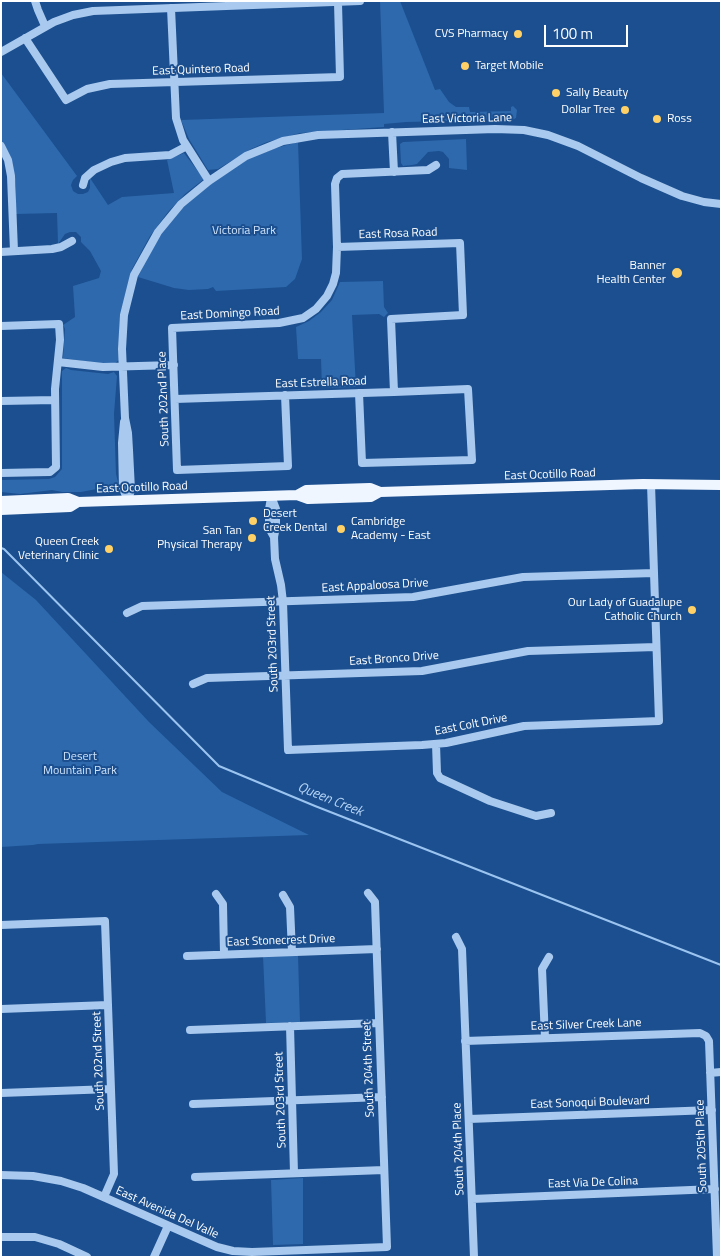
<!DOCTYPE html>
<html>
<head>
<meta charset="utf-8">
<style>
	body { margin:0 }
	#map { position:relative; width:722px; height:1258px; overflow:hidden; background:#1b4f8f; font-family:"Titillium Web",sans-serif }
	canvas { display:block }
	.frame { position:absolute; inset:0; border:2px solid #fff; pointer-events:none }
	.scale { position:absolute; left:544px; top:25px; width:84px; height:22px; box-sizing:border-box; border:2px solid #fff; border-top:0; padding-left:6px; font-size:15px; line-height:18px; white-space:nowrap; color:#fff; -webkit-text-stroke:4px #1b4f8f; paint-order:stroke }
</style>
</head>
<body>
<div id="map">
<canvas width="722" height="1258"></canvas>
<div class="frame"></div>
<div class="scale">100 m</div>
</div>
<script>
const g = document.querySelector('canvas').getContext('2d');
g.lineJoin = 'round';
function fill(path, color) { g.fillStyle = color; g.fill(path, 'evenodd'); }
const shape = rows => new Path2D(rows.map(r => 'M' + r).join(''));
function strokePath(path, color, width, dash) { g.strokeStyle = color; g.lineWidth = width; g.lineCap = dash ? 'butt' : 'round'; g.setLineDash(dash || []); g.stroke(path); }
function write(font, color, halo, rows, align = 'center') {
  g.font = font + ' "Titillium Web",sans-serif'; g.lineWidth = 4; g.setLineDash([]); g.textBaseline = 'middle'; g.strokeStyle = halo; g.fillStyle = color; for (const [text, x, y, turn = 0] of rows) {
    g.save(); g.translate(x, y); g.rotate((+turn || 0) * Math.PI / 180); g.textAlign = isNaN(turn) ? turn : align; if (halo) g.strokeText(text, 0, 0); g.fillText(text, 0, 0); g.restore();
  }
}
fill(shape([
	[380,1,400,1,435,90,440,89,449,102,456,107,469,107,470,112,511,111,511,107,513,106,517,110,516,118,510,121,490,120,406,122,384,124,384,127,300,133,267,142,251,149,218,169,208,170,189,139,181,120,384,113],
	[1,73,77,176,73,180,71,185,73,191,78,194,83,194,88,192,90,188,90,178,108,205,122,197,174,193,167,160,184,153,204,179,185,194,168,212,150,236,132,269,120,319,119,360,114,364,103,364,63,358,65,329,63,325,75,317,73,286,99,278,101,271,90,251,81,242,81,237,76,232,70,232,65,234,58,244,57,213,16,214,16,186,12,162,1,140],
	[466,139,467,170,449,168,449,159,443,152,439,151,428,152,417,164,412,165,403,166,401,163,400,144,403,142],
	[298,142,302,259,295,279,286,287,216,291,213,287,208,289,189,290,174,288,138,277,154,244,181,208,225,173,247,159,276,148],
	[383,281,384,307,388,313,384,317,379,314,352,315,356,387,322,388,321,359,298,359,296,327,309,321,321,312,332,300,340,282],
	[66,368,71,370,108,374,114,372,117,376,114,414,116,474,119,486,114,491,102,488,81,492,62,492,52,490,20,494,1,492,1,480,49,479,55,477,62,469,62,371],
	[1,572,36,600,149,722,222,792,309,835,38,844,33,845,1,847],
	[298,955,300,1022,266,1023,263,956],
	[303,1178,303,1244,273,1245,271,1180]
]), '#2e69ad');
strokePath(shape([
	[1,548,4,549,219,766,315,806,721,965]
]), '#9cc4f0', 2);
strokePath(shape([
	[35,1,38,10,45,26],
	[171,8,176,118,183,140,209,181],
	[25,38,66,100,87,89,110,84,340,77,338,3],
	[1,52,54,22,73,15,93,11,360,1],
	[392,132,394,172],
	[1,146,8,160,11,176,14,251],
	[83,185,85,178,94,170,111,162,125,158,170,155,187,146],
	[337,247,460,243,463,315,391,319,394,392],
	[1,252,52,249,61,247,72,241],
	[1,326,59,324,60,340,55,389,56,467,50,472,1,473],
	[58,362,103,367,174,365],
	[285,395,288,466,177,470,172,328,279,323,303,318,316,309,327,296,333,284,336,273,337,247,335,184,337,178,342,174,428,170,436,165],
	[175,399,394,392,468,389,472,460,362,463,359,393],
	[1,401,55,400],
	[124,422,122,443,123,489,128,500],
	[271,496,276,509,276,527,274,537,275,559,281,585,283,602,288,750,422,745,446,743,524,726,659,721,651,484],
	[271,498,269,509,269,528,274,537],
	[128,501,131,490,129,450,128,433,125,418,122,349,124,315,134,275,158,232,181,204,209,181,246,156,283,141,318,135,495,129,524,130,548,135,578,146,641,178,682,196,704,202,721,204],
	[127,613,142,606,413,597,523,577,654,573],
	[193,684,207,678,422,671,528,651,656,647],
	[436,744,437,773,440,778,490,801,536,816,551,813],
	[216,894,223,904,224,954],
	[283,895,290,907,292,952],
	[1,925,105,921,114,1174,104,1197],
	[456,937,462,949,474,1257],
	[187,956,377,949],
	[1,1009,108,1005],
	[290,1026,294,1173],
	[190,1030,379,1023],
	[545,1038,542,969,549,957],
	[465,1041,700,1033,706,1036,709,1041,717,1257],
	[710,1073,721,1072],
	[1,1093,111,1089],
	[193,1104,382,1097],
	[469,1119,712,1110],
	[1,1175,33,1176,61,1181,83,1188,217,1247,233,1251,252,1252,387,1247,375,902,368,893],
	[195,1177,384,1170],
	[472,1199,715,1189],
	[1,1237,35,1237,59,1244,87,1257],
	[154,1257,168,1226]
]), '#a9c9ee', 8);
strokePath(shape([
	[297,495,306,490,370,488,380,492,643,484,721,485],
	[1,501,68,498,78,502,297,495,308,499,371,497,380,492],
	[1,510,70,507,78,502]
]), '#f0f6ff', 10);
for (const [x, y, r, color] of [
	[518,34,5,"#ffd166"],
	[465,66,5,"#ffd166"],
	[556,93,5,"#ffd166"],
	[625,110,5,"#ffd166"],
	[657,119,5,"#ffd166"],
	[677,273,6,"#ffd166"],
	[253,521,5,"#ffd166"],
	[341,529,5,"#ffd166"],
	[252,538,5,"#ffd166"],
	[109,549,5,"#ffd166"],
	[692,610,5,"#ffd166"]
]) { const dot = new Path2D(); dot.arc(x, y, r, 0, 2 * Math.PI); g.fillStyle = color; g.fill(dot); strokePath(dot, '#1b4f8f', 2); }
write('12px', '#fff', '#1b4f8f', [
	["CVS Pharmacy",508,34],
	["Target Mobile",475,66,"left"],
	["Sally Beauty",566,93,"left"],
	["Dollar Tree",615,110],
	["Ross",667,119,"left"],
	["Banner",666,266],
	["Health Center",666,280],
	["Desert",263,514,"left"],
	["Creek Dental",263,528,"left"],
	["Cambridge",351,522,"left"],
	["Academy - East",351,536,"left"],
	["San Tan",242,531],
	["Physical Therapy",242,545],
	["Queen Creek",99,542],
	["Veterinary Clinic",99,556],
	["Our Lady of Guadalupe",682,603],
	["Catholic Church",682,617]
], 'right');
write('12px', '#fff', '#1b4f8f', [
	["East Quintero Road",201,70,-2],
	["East Victoria Lane",467,119,-1],
	["East Rosa Road",398,234,-2],
	["East Domingo Road",230,314,-3],
	["East Estrella Road",321,383,-2],
	["South 202nd Place",164,399,-92],
	["East Ocotillo Road",550,475,-2],
	["East Ocotillo Road",142,488,-2],
	["East Appaloosa Drive",375,586,-3],
	["South 203rd Street",273,644,-92],
	["East Bronco Drive",394,659,-4],
	["East Colt Drive",471,725,-11],
	["East Stonecrest Drive",281,941,-2],
	["East Silver Creek Lane",586,1025,-2],
	["South 202nd Street",99,1061,-92],
	["South 204th Street",369,1069,-92],
	["South 203rd Street",281,1100,-92],
	["East Sonoqui Boulevard",590,1103,-2],
	["South 205th Place",702,1146,-92],
	["South 204th Place",459,1149,-92],
	["East Via De Colina",593,1183,-2],
	["East Avenida Del Valle",167,1213,24]
]);
write('12px', '#cfe3fa', '#1b4f8f', [
	["Victoria Park",244,231],
	["Desert",80,757],
	["Mountain Park",80,771]
]);
write('italic 14px', '#b5d3f5', '#1b4f8f', [
	["Queen Creek",330,800,22]
]);
</script>
</body>
</html>
